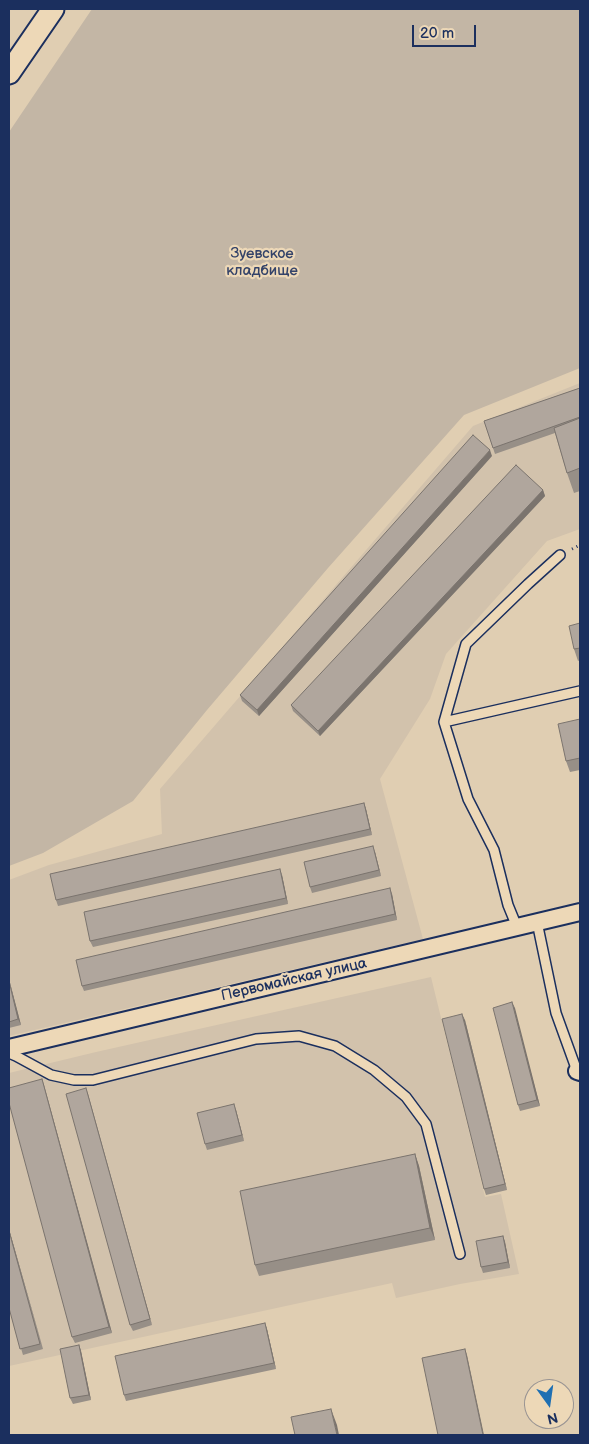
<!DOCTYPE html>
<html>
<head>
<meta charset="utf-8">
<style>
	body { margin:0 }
	#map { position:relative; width:589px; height:1444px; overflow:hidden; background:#e0ceb2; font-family:"Balsamiq Sans",sans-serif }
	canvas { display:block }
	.frame { position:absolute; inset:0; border:10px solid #1b2f5e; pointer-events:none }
	.north { position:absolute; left:524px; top:1379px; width:50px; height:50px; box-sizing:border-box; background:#edd8b7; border:1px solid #999493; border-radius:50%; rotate:166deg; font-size:14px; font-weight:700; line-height:20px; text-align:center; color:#1b2f5e }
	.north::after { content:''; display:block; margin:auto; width:18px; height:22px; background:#1f6fb2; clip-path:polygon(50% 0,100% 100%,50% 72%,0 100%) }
	.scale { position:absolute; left:412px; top:25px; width:64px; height:22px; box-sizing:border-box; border:2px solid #1b2f5e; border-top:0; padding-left:6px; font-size:15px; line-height:18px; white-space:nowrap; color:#1b2f5e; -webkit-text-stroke:4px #edd8b7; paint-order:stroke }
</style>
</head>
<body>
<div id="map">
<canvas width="589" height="1444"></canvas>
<div class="frame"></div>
<div class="north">N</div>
<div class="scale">20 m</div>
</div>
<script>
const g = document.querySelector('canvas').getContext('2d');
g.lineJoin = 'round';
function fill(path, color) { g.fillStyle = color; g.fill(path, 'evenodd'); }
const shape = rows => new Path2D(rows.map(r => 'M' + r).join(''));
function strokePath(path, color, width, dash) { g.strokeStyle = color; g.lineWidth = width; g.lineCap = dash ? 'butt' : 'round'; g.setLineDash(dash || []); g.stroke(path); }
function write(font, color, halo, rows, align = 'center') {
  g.font = font + ' "Balsamiq Sans",sans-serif'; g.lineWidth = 4.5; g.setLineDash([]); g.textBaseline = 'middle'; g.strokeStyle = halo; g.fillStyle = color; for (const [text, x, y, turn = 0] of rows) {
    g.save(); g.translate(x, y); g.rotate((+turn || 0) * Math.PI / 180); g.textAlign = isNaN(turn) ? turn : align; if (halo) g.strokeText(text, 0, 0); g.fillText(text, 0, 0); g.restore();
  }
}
fill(shape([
	[580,383,580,529,547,541,446,654,430,699,380,779,423,939,9,1036,9,880,49,865,162,834,160,789,473,426],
	[431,977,485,1197,501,1194,519,1274,460,1284,396,1298,392,1283,9,1366,9,1073,96,1052]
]), '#d2c2ac');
fill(shape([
	[92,9,580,9,580,368,464,415,328,568,207,710,133,801,43,853,9,866,9,132]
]), '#c3b6a5');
const service = shape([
	[444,722,580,691],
	[537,922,556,1013,577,1071],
	[517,927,508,905,494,850,468,799,444,722,466,644,528,584,560,555],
	[9,1053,16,1056,51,1075,74,1080,93,1080,256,1039,299,1036,335,1046,374,1070,406,1097,426,1124,460,1254]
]);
const minor = shape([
	[9,1048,580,912],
	[577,1071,580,1072]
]);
const tertiary = shape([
	[9,73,53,9]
]);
strokePath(service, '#1b2f5e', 12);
strokePath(minor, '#1b2f5e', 20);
strokePath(tertiary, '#1b2f5e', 25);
strokePath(shape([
	[572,549,580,545]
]), '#1b2f5e', 3, [1, 4]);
strokePath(service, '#edd8b7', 9);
strokePath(minor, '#edd8b7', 16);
strokePath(tertiary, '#edd8b7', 21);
fill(shape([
	[580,388,580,491,574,493,567,473,555,433,495,454,484,421],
	[492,456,259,716,242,701,240,695],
	[543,490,545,496,320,736,293,711,291,705],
	[580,623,580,660,578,661,574,649],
	[580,719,580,770,570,772,566,761],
	[364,803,366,809,372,835,58,906,56,900],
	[375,852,381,876,312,893,310,887],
	[282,875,288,904,93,947,90,941],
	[392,894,397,920,84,991,82,986],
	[9,979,21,1025,9,1028],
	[512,1002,540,1106,520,1111,518,1105],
	[465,1020,507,1190,486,1195,484,1189],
	[42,1079,112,1333,75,1343,72,1337],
	[86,1088,152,1325,133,1331,130,1325],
	[236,1110,244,1141,207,1150,205,1144],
	[415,1154,419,1166,435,1240,259,1276,255,1265],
	[9,1229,43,1349,23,1355,9,1308],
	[503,1236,505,1242,510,1268,483,1273,481,1267],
	[265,1323,267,1329,276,1369,126,1401,124,1395],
	[79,1345,81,1351,91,1400,73,1404,70,1398]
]), '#978f87');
fill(shape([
	[490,450,492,456,259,716,257,710],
	[543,490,545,496,320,736,318,731],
	[364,803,366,809,372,835,370,829],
	[373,846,375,852,381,876,379,870],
	[280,869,282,875,288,904,286,898],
	[390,888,392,894,397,920,395,914],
	[9,979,21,1025,18,1019],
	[512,1002,515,1008,540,1106,537,1100],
	[462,1014,465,1020,507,1190,505,1184],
	[42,1079,44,1085,112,1333,109,1327],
	[86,1088,88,1094,152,1325,150,1319],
	[234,1104,236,1110,244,1141,242,1135],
	[415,1154,419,1166,435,1240,430,1228],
	[9,1229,43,1349,9,1231],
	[503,1236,505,1242,510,1268,508,1262],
	[265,1323,267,1329,276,1369,274,1363],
	[79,1345,81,1351,91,1400,89,1395],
	[465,1349,467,1355,484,1435,483,1435],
	[331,1409,337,1425,339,1435,337,1435]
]), '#7b746e');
const building = shape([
	[580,388,580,417,493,448,484,421,580,388],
	[580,418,580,468,567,473,554,428,580,418],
	[473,435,490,450,257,710,240,695,473,435],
	[516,465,543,490,318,731,291,705,516,465],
	[580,623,580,648,574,649,569,626,580,623],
	[580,719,580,758,566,761,558,724,580,719],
	[364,803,370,829,56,900,50,874,364,803],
	[373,846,379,870,310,887,304,862,373,846],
	[280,869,286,898,90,941,84,912,280,869],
	[390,888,395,914,82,986,76,960,390,888],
	[9,981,18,1019,9,1022,9,981],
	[512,1002,537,1100,518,1105,493,1008,512,1002],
	[462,1014,505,1184,484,1189,442,1019,462,1014],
	[42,1079,109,1327,72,1337,9,1103,9,1088,42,1079],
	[86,1088,150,1319,130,1325,66,1094,86,1088],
	[234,1104,242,1135,205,1144,197,1113,234,1104],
	[415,1154,430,1228,255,1265,240,1191,415,1154],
	[9,1231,40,1344,20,1349,9,1308,9,1231],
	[503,1236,508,1262,481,1267,476,1241,503,1236],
	[265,1323,274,1363,124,1395,115,1356,265,1323],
	[79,1345,89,1395,70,1398,60,1349,79,1345],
	[465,1349,483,1435,438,1435,422,1358,465,1349],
	[331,1409,337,1435,295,1435,291,1417,331,1409]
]);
fill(building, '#b0a69d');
strokePath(building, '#7b746e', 1);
write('15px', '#344369', '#edd8b7', [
	["Зуевское",262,254],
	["кладбище",262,271]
]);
write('15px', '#1b2f5e', '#edd8b7', [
	["Первомайская улица",294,980,-13]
]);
</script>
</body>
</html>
